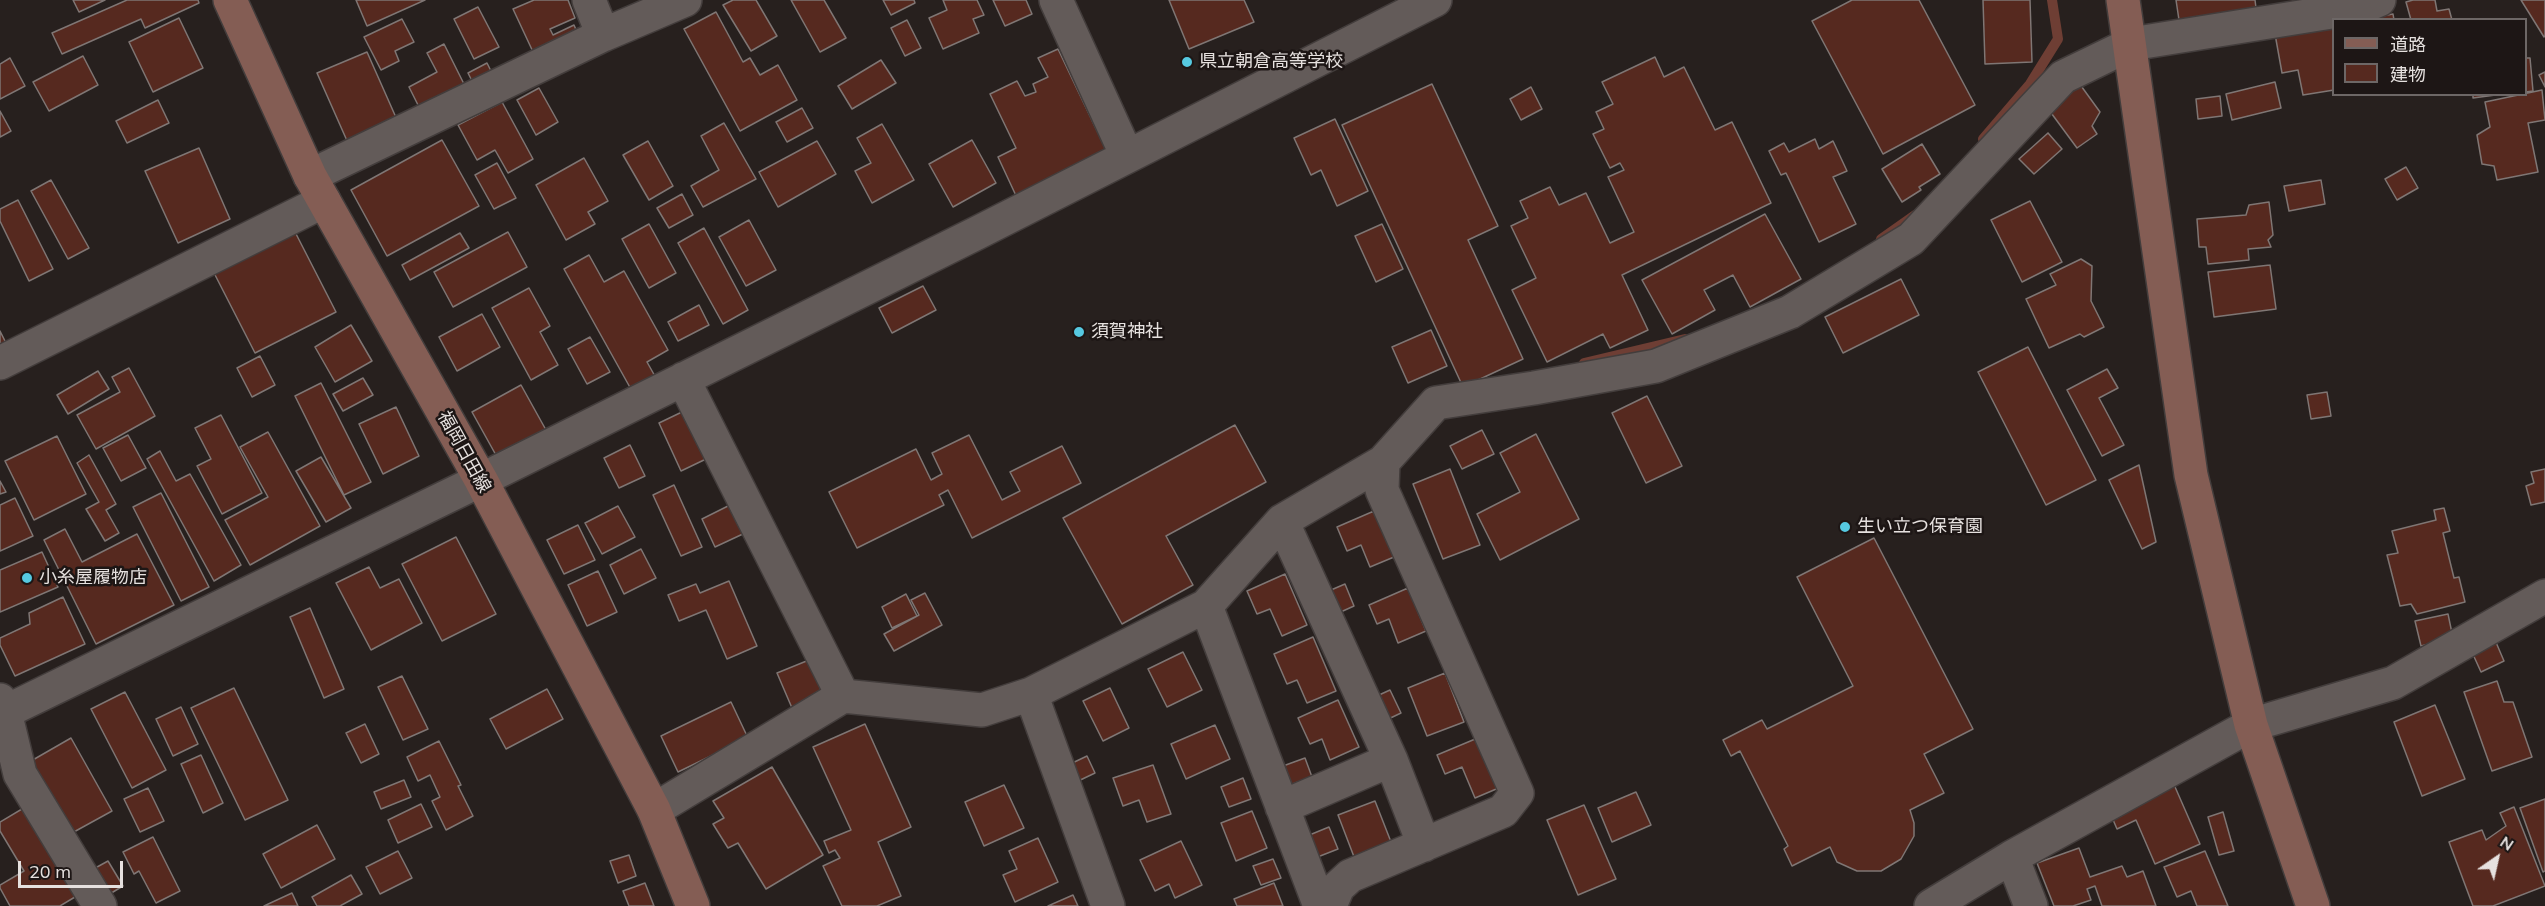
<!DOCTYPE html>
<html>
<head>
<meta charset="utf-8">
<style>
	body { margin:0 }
	#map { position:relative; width:2545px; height:906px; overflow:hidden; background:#27201e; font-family:Mulish,"Noto Sans JP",sans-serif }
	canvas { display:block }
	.legend { position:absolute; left:2332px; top:18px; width:195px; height:78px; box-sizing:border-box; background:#1d1615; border:2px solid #6d6766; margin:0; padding:8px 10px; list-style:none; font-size:18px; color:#e6e1df }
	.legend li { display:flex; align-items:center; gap:12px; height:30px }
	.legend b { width:30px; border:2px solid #6d6766 }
	.north { position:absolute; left:2467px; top:828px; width:60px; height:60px; -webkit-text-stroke:4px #1d1615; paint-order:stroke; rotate:34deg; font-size:16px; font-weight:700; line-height:24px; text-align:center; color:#e6e1df }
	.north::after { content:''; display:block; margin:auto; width:21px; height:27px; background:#e6e1df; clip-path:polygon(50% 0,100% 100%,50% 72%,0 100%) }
	.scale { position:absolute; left:18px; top:861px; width:105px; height:27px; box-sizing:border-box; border:3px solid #e6e1df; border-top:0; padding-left:8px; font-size:18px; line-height:21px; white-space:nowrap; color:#e6e1df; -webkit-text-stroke:4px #1d1615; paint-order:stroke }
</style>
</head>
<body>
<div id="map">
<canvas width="2545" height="906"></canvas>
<ul class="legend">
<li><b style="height:8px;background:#845d54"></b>道路</li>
<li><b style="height:16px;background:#56291f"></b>建物</li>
</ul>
<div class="north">N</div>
<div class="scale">20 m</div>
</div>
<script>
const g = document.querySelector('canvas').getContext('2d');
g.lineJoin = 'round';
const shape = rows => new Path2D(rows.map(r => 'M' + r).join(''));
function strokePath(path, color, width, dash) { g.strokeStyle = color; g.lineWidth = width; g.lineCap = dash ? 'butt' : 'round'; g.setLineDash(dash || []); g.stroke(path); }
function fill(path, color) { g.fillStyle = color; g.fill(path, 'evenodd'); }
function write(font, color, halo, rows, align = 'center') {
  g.font = font + ' Mulish,"Noto Sans JP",sans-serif'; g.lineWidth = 5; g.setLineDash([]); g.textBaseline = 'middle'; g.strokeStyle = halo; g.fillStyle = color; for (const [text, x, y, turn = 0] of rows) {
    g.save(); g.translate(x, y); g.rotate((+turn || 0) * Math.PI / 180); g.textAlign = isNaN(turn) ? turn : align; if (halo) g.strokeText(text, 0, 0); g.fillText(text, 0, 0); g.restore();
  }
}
strokePath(shape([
	[1983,139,2030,84,2058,39,2052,0],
	[1881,239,1915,215],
	[1584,363,1685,339]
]), '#6e3e34', 10);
const building = shape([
	[73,0,105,0,79,12,73,0],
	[127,0,198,0,199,3,145,28,141,19,62,54,52,33,127,0],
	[356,0,425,0,367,26,356,0],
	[534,0,568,0,575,18,550,29,553,35,574,25,582,44,534,54,513,9,534,0],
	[733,0,756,0,777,36,751,51,723,5,733,0],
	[791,0,824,0,846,38,820,52,791,0],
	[883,0,914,0,915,3,891,15,883,0],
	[943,0,977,0,984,15,973,19,979,33,943,49,929,18,947,10,943,0],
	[993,0,1026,0,1032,14,1005,26,993,0],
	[1169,0,1244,0,1254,22,1189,49,1169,0],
	[1852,0,1919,0,1975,105,1883,154,1812,21,1852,0],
	[1983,0,2030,0,2032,62,1985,64,1983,0],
	[2176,0,2255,0,2256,8,2179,20,2176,0],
	[2413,0,2435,0,2437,11,2449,9,2452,20,2411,20,2406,2,2413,0],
	[2521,0,2545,0,2545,36,2544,37,2521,0],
	[478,7,499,47,474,59,454,19,478,7],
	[716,12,743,62,750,58,760,75,778,65,797,100,740,131,684,29,716,12],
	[2393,14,2394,20,2360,20,2393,14],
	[179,18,203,68,153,92,129,42,179,18],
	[402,19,414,42,395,51,399,61,381,70,364,37,402,19],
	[907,20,921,48,905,56,891,28,907,20],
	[2334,24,2334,90,2303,95,2298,70,2282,73,2275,34,2334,24],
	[444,44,468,92,423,115,409,87,437,72,427,53,444,44],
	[1058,49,1110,158,1018,200,998,157,1016,148,990,94,1017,81,1025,96,1036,92,1033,84,1048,77,1038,58,1058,49],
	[367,52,398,122,348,143,317,73,367,52],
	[83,56,98,85,49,111,33,82,83,56],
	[1655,57,1664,77,1684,67,1715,130,1732,122,1771,203,1622,275,1648,330,1610,348,1603,334,1547,362,1512,290,1536,278,1511,226,1528,218,1520,201,1550,187,1559,205,1586,193,1610,243,1634,232,1608,177,1624,170,1620,163,1610,168,1593,134,1604,129,1596,112,1613,104,1602,82,1655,57],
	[10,58,25,86,0,99,0,64,10,58],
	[2526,58,2530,58,2533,91,2526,92,2526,58],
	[881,60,896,83,852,109,838,86,881,60],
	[487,63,497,83,478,93,468,73,487,63],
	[2545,72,2545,87,2539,75,2545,72],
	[2275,82,2281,108,2232,120,2226,94,2275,82],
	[2079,83,2100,112,2092,126,2097,134,2077,148,2046,106,2079,83],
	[1432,84,1498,226,1468,240,1523,359,1463,387,1342,125,1432,84],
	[1531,87,1542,109,1521,120,1510,99,1531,87],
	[539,88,558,122,536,135,517,100,539,88],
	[2542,90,2545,120,2528,123,2538,172,2497,180,2494,166,2482,164,2477,135,2490,127,2485,102,2542,90],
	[2473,94,2503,94,2473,98,2473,94],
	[2220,96,2222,116,2198,119,2196,99,2220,96],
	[158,100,169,123,127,143,116,121,158,100],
	[502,102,533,159,508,173,495,150,477,160,458,125,502,102],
	[802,108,813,128,787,142,776,122,802,108],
	[0,111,11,131,0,137,0,111],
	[1335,119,1368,191,1337,206,1321,170,1311,175,1294,138,1335,119],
	[724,123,756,179,703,207,691,186,719,170,701,136,724,123],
	[882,124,914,180,872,203,855,171,871,163,857,138,882,124],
	[2048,133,2062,149,2034,174,2019,159,2048,133],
	[1815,139,1819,149,1833,141,1847,171,1833,177,1856,224,1819,242,1786,173,1781,175,1769,151,1784,143,1789,152,1815,139],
	[442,140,479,206,387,256,351,190,442,140],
	[972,140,996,183,953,207,929,164,972,140],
	[648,141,673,186,649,200,623,155,648,141],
	[817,141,836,174,778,207,759,172,817,141],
	[1922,144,1940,174,1919,187,1921,190,1902,202,1882,169,1922,144],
	[199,148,230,219,178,243,145,171,199,148],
	[584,158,608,201,588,212,595,224,566,240,536,185,584,158],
	[497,163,516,198,494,209,475,175,497,163],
	[2406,167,2418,188,2397,200,2385,179,2406,167],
	[51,180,89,248,68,259,31,191,51,180],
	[2321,180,2325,204,2289,211,2284,186,2321,180],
	[682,194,693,215,669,228,657,208,682,194],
	[18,200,53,269,29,281,0,221,0,209,18,200],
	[2030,201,2062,262,2022,282,1991,220,2030,201],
	[2269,202,2273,235,2268,240,2271,247,2248,249,2249,260,2208,264,2206,247,2199,247,2197,219,2246,215,2249,205,2269,202],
	[1765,214,1801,279,1750,307,1733,275,1704,290,1715,310,1672,334,1642,280,1765,214],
	[749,220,776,270,746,286,719,237,749,220],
	[649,224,676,273,649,288,622,239,649,224],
	[1382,224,1403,269,1376,282,1355,236,1382,224],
	[293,228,336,312,255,353,212,269,293,228],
	[704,228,748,310,723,324,678,243,704,228],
	[508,232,527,267,453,307,434,272,508,232],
	[460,233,469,248,410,280,402,265,460,233],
	[589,255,604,282,624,271,668,350,647,362,656,378,632,391,564,269,589,255],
	[2081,259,2092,266,2091,301,2104,327,2084,337,2080,334,2049,348,2026,299,2056,285,2050,274,2081,259],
	[2270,265,2276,309,2214,317,2208,272,2270,265],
	[1901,279,1919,315,1843,353,1825,317,1901,279],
	[923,286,936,310,892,333,879,308,923,286],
	[529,288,550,326,540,332,558,365,531,380,492,308,529,288],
	[699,305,709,325,678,341,668,322,699,305],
	[482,314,500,347,457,371,439,337,482,314],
	[351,325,372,361,335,382,315,347,351,325],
	[1431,330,1447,366,1408,383,1392,347,1431,330],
	[0,331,7,345,0,349,0,331],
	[590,337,610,372,587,384,568,349,590,337],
	[2028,347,2096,480,2046,505,1978,372,2028,347],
	[260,356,275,385,252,397,237,368,260,356],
	[129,368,155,416,96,449,77,415,120,392,112,377,129,368],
	[2107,369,2118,388,2099,398,2124,445,2102,456,2067,390,2107,369],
	[98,371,109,389,68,414,57,395,98,371],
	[363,378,373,395,343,411,333,394,363,378],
	[321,383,371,482,344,495,295,396,321,383],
	[521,385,546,430,497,457,472,412,521,385],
	[2327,392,2331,416,2311,419,2307,395,2327,392],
	[1647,396,1682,466,1646,483,1612,413,1647,396],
	[396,407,419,456,383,474,359,424,396,407],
	[684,411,706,459,681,471,659,423,684,411],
	[221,415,262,493,222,514,197,466,211,459,195,428,221,415],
	[1235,425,1266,482,1166,536,1193,585,1122,624,1063,518,1235,425],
	[1482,430,1494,454,1462,469,1450,446,1482,430],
	[268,432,320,526,250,565,225,520,268,497,240,447,268,432],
	[1536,434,1579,519,1500,560,1477,514,1520,492,1500,453,1536,434],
	[128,435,146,468,121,481,103,448,128,435],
	[969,435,1002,500,1020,491,1010,472,1062,446,1081,483,972,538,948,490,939,495,944,505,857,548,829,492,916,449,931,480,942,474,932,453,969,435],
	[57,436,86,494,34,520,5,461,57,436],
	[630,445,645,476,619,488,604,458,630,445],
	[160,451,176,481,190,474,241,565,214,581,147,459,160,451],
	[89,455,116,504,106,510,119,533,105,541,86,509,99,502,77,463,89,455],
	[321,457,351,508,326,522,296,471,321,457],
	[2139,465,2156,542,2142,549,2109,480,2139,465],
	[1450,469,1480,545,1443,559,1413,484,1450,469],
	[2545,469,2545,502,2531,505,2526,486,2534,483,2531,472,2545,469],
	[0,481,6,492,0,494,0,481],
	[674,485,702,547,681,556,653,495,674,485],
	[161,493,209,587,181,601,133,507,161,493],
	[15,498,33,536,0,551,0,505,15,498],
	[732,504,745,533,715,547,702,519,732,504],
	[618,506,635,537,602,554,585,523,618,506],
	[2444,508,2450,531,2443,533,2454,578,2459,577,2465,602,2417,614,2411,604,2400,606,2387,555,2398,553,2392,531,2436,520,2434,510,2444,508],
	[1374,511,1394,557,1370,567,1361,545,1347,551,1337,527,1374,511],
	[578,525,595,560,564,574,547,540,578,525],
	[65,529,82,562,137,534,174,605,96,644,44,540,65,529],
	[456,537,496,614,442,641,402,564,456,537],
	[1874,538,1973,729,1924,754,1944,793,1910,810,1914,823,1914,836,1901,859,1881,871,1857,871,1837,862,1830,847,1792,866,1784,849,1788,846,1740,751,1731,756,1723,740,1762,720,1767,729,1853,686,1797,577,1874,538],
	[641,549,656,578,624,594,610,565,641,549],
	[42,552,58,587,0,612,0,570,42,552],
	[369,567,380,588,399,579,422,623,371,650,336,583,369,567],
	[598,571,617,612,587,626,568,585,598,571],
	[1285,574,1307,625,1282,636,1270,609,1257,614,1247,591,1285,574],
	[729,581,757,646,727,659,706,610,679,621,668,595,696,584,700,593,729,581],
	[1345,584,1354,606,1334,615,1324,593,1345,584],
	[1408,588,1426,631,1398,643,1389,619,1377,624,1369,605,1408,588],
	[925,593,942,625,894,651,884,634,919,615,911,600,925,593],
	[906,594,917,616,892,628,882,607,906,594],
	[63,597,85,644,15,676,0,645,0,638,30,624,29,613,63,597],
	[310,608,344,689,324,698,290,617,310,608],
	[2448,614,2453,638,2421,646,2415,621,2448,614],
	[1313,637,1336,691,1307,703,1297,680,1287,684,1274,654,1313,637],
	[2495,640,2504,661,2481,672,2471,650,2495,640],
	[1183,652,1202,690,1167,707,1148,669,1183,652],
	[809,660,823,695,792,708,777,673,809,660],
	[1445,673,1464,722,1427,736,1408,688,1445,673],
	[402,676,428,729,403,740,378,687,402,676],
	[2497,681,2504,702,2513,702,2532,757,2492,771,2464,692,2497,681],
	[234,688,288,800,245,820,191,708,234,688],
	[1110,688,1129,728,1103,741,1083,701,1110,688],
	[547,689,563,719,506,749,490,719,547,689],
	[1390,690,1401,713,1380,723,1368,700,1390,690],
	[125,692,166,770,132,788,91,709,125,692],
	[1338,700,1359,747,1330,760,1322,739,1310,744,1298,718,1338,700],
	[731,702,748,738,678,772,661,736,731,702],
	[2435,705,2465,779,2422,796,2394,722,2435,705],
	[181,707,198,744,173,756,156,719,181,707],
	[365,724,379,754,361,763,346,733,365,724],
	[865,724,911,827,878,842,901,896,877,906,842,906,823,866,840,858,835,850,829,853,824,841,851,830,813,747,865,724],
	[1215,725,1230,759,1186,779,1171,744,1215,725],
	[1480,737,1501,787,1475,798,1462,767,1445,774,1437,755,1480,737],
	[71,738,112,811,72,833,31,761,71,738],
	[439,741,461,785,458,786,473,816,446,830,432,801,440,797,430,775,418,781,407,757,439,741],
	[201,755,223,803,203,813,181,764,201,755],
	[1087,756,1095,773,1072,784,1064,767,1087,756],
	[1305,758,1312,777,1290,785,1283,766,1305,758],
	[1153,765,1171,814,1147,822,1139,800,1123,806,1113,778,1153,765],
	[772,767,823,855,766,889,738,843,728,848,713,824,724,818,713,801,772,767],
	[1243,778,1251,799,1229,807,1221,787,1243,778],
	[404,780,411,797,381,809,374,792,404,780],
	[2172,780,2200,844,2155,864,2136,820,2117,829,2108,808,2172,780],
	[1004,785,1024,828,984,846,965,802,1004,785],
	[148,788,164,821,140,832,124,799,148,788],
	[1636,792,1651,825,1612,842,1598,808,1636,792],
	[2545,799,2545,871,2543,872,2520,808,2545,799],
	[1375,801,1393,847,1356,862,1338,815,1375,801],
	[421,804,432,827,398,843,388,820,421,804],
	[1584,805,1616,879,1578,895,1547,820,1584,805],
	[27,806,80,894,60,906,10,906,0,888,0,885,24,871,0,831,0,822,27,806],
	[2514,807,2545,886,2493,906,2473,906,2449,842,2482,830,2486,840,2506,826,2500,813,2514,807],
	[1252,811,1267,848,1236,861,1221,823,1252,811],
	[2223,812,2234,851,2219,855,2208,817,2223,812],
	[317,825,335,859,281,888,263,854,317,825],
	[1329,827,1338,849,1315,858,1307,836,1329,827],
	[153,837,180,891,156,903,139,871,134,874,123,852,153,837],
	[1038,838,1058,882,1015,902,1003,875,1017,869,1009,851,1038,838],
	[1181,841,1202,885,1175,898,1169,884,1155,891,1140,860,1181,841],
	[2079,848,2090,877,2122,866,2127,877,2143,871,2156,906,2102,906,2095,886,2087,889,2091,900,2073,906,2054,906,2037,863,2079,848],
	[398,851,412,878,380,894,366,867,398,851],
	[2205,851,2228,906,2197,906,2191,891,2177,897,2164,867,2205,851],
	[629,855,636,876,618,883,610,861,629,855],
	[1273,859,1281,878,1261,885,1253,866,1273,859],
	[108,861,123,886,103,898,88,872,108,861],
	[351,875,362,894,340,906,317,906,312,897,351,875],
	[645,883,654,906,629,906,623,891,645,883],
	[1274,883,1283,906,1237,906,1234,899,1274,883],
	[292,893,298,906,264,906,292,893],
	[1073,895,1078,906,1048,906,1073,895]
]);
fill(building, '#56291f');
strokePath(building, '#7f7674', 1.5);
const street = shape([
	[589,0,603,35],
	[1056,0,1127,156],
	[310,176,603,35,685,0],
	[0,363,324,201],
	[683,379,843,696],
	[1282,521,1391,760,1424,845],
	[1206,606,1320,906],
	[1031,694,1108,906],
	[0,700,5,712,20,774,100,906],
	[5,712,481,480,977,233,1435,0],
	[1282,807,1391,760],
	[654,810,843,696,982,710,1031,694,1206,606,1282,521,1383,462,1436,403,1534,388,1656,366,1790,312,1911,239,2063,77,2131,44,2363,7,2379,0],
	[2012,857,2031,906],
	[1330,906,1338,887,1350,876,1503,811,1517,793,1382,490,1383,462],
	[1931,906,2012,857,2251,725,2393,683,2545,596]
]);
const secondary = shape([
	[230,0,310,176,481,480,654,810,693,906],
	[2123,0,2191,475,2251,725,2313,906]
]);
strokePath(street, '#433d3c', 36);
strokePath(secondary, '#433d3c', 36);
strokePath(street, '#635b59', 33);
strokePath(secondary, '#845d54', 33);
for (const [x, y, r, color] of [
	[1187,62,6,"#56c9e1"],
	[1079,332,6,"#56c9e1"],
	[1845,527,6,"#56c9e1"],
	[27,578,6,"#56c9e1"]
]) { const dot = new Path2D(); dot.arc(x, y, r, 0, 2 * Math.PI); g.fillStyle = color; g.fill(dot); strokePath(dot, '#1d1615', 2); }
write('18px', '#e6e1df', '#1d1615', [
	["県立朝倉高等学校",1199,62],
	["須賀神社",1091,332],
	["生い立つ保育園",1857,527],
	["小糸屋履物店",39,578]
], 'left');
write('18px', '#e6e1df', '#1d1615', [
	["福岡日田線",464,452,61]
]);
</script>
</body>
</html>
